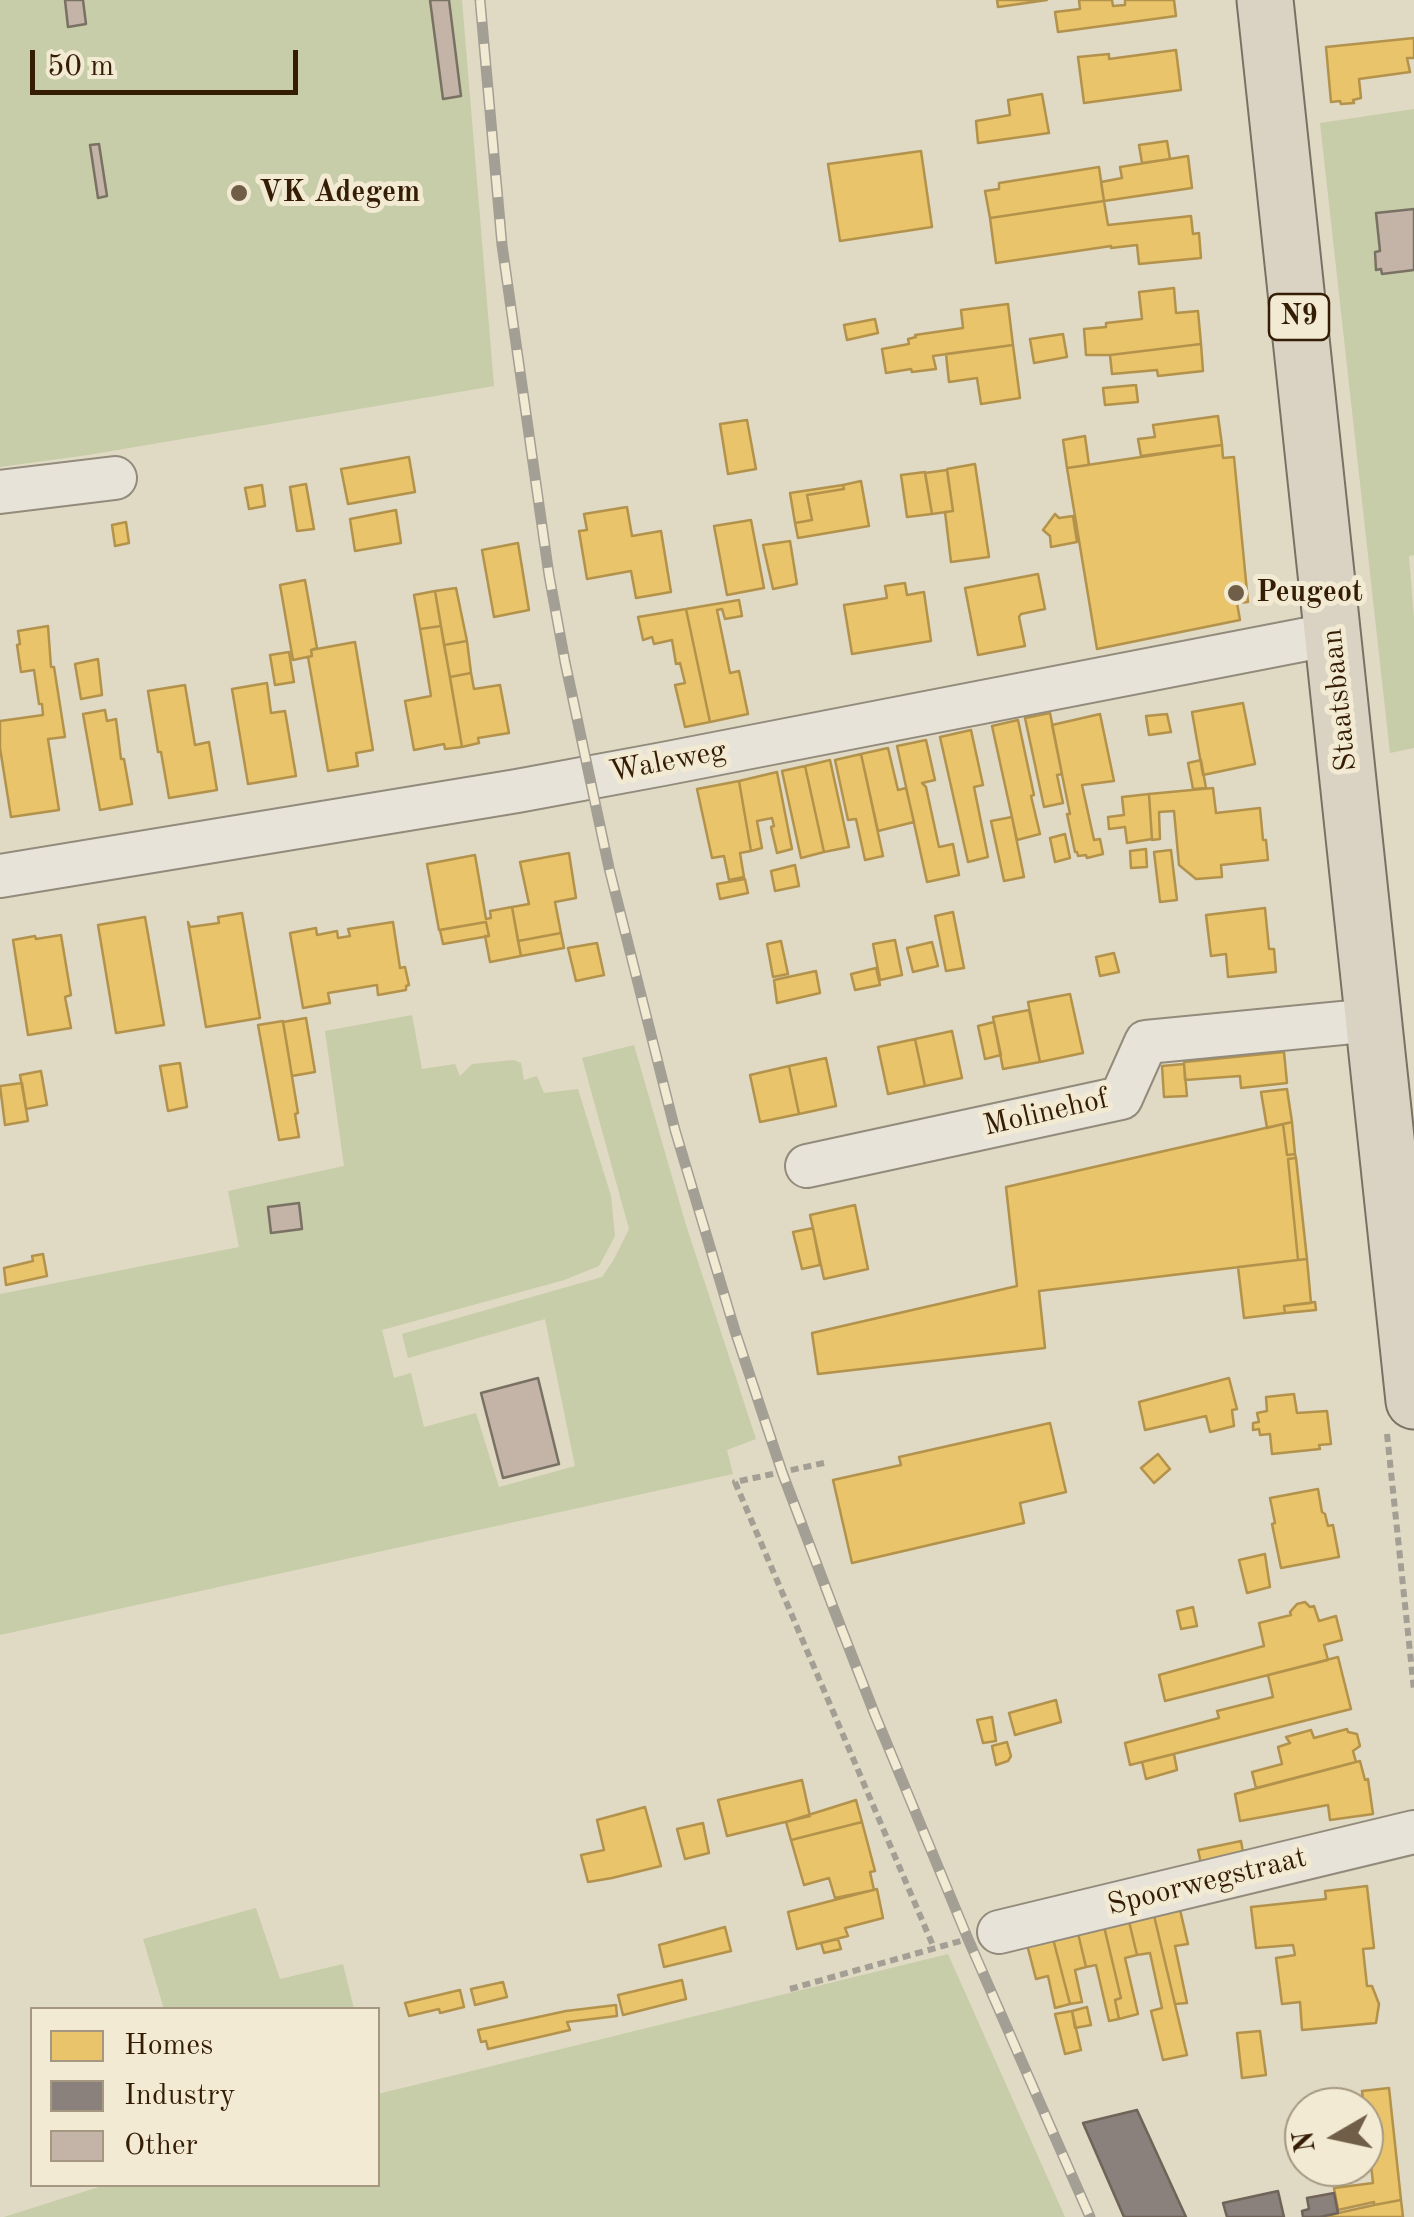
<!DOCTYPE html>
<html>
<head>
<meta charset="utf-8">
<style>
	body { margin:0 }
	#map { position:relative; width:1414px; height:2217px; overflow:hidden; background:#e0d9c4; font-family:"Old Standard TT",serif }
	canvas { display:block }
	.legend { position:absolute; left:30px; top:2007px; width:350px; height:180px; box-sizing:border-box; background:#f2ead2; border:2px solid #a69880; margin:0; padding:12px 18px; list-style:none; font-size:30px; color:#341c05 }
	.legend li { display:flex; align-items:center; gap:20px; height:50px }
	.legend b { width:50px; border:2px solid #a69880 }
	.north { position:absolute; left:1284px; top:2087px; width:100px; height:100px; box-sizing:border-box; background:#f2ead2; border:2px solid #a69880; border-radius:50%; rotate:261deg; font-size:28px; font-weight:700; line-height:40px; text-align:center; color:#341c05 }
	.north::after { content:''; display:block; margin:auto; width:35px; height:45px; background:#705e48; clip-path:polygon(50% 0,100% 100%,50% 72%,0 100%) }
	.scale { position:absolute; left:30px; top:50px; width:268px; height:45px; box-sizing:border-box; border:5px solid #341c05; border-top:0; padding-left:12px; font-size:30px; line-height:35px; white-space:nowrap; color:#341c05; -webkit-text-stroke:8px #f2ead2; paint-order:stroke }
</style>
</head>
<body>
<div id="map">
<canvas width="1414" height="2217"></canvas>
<ul class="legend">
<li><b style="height:28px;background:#e9c46a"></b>Homes</li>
<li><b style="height:28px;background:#8a817c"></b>Industry</li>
<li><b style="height:28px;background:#c4b3a7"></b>Other</li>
</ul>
<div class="north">N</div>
<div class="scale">50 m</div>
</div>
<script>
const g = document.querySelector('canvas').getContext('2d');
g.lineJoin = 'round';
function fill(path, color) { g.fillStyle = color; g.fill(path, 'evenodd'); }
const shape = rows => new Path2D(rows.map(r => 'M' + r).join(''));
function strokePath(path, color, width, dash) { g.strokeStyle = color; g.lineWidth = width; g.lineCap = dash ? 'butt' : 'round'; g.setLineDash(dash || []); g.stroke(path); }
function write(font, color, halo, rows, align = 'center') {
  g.font = font + ' "Old Standard TT",serif'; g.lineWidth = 10; g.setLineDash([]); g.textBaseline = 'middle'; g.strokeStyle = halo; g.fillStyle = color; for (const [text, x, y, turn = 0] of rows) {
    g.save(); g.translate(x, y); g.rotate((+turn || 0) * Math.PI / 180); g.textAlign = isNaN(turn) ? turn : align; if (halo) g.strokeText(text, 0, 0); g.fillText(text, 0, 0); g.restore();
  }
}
fill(shape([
	[0,0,462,0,494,386,88,455,0,467],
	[1414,109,1414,555,1409,556,1414,618,1414,748,1390,753,1320,123],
	[412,1015,422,1069,455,1064,460,1076,472,1064,514,1060,521,1063,524,1080,537,1076,544,1093,578,1089,611,1196,615,1236,599,1266,564,1280,382,1330,394,1378,411,1373,424,1427,476,1413,499,1487,575,1466,545,1319,408,1358,402,1334,602,1277,613,1261,629,1229,582,1058,634,1045,686,1225,756,1439,727,1450,733,1474,0,1635,0,1294,239,1247,228,1191,344,1166,325,1031],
	[256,1908,280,1979,343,1964,354,2009,164,2009,143,1939],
	[948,1954,1065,2217,4,2217,105,2185,378,2184,378,2094]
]), '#c7cda8');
const homes = shape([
	[997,0,1047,0,998,7,997,0],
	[1079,0,1112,0,1113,6,1125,5,1125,0,1174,0,1176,16,1058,32,1055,12,1080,9,1079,0],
	[1414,38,1414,58,1407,58,1410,72,1359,79,1361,98,1353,100,1354,103,1341,104,1340,101,1331,102,1326,47,1414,38],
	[1176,50,1181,90,1084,103,1078,57,1109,54,1109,59,1176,50],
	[1042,94,1049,133,978,143,976,121,1010,115,1008,100,1042,94],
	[1167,141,1170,159,1142,163,1139,145,1167,141],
	[921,151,932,227,840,241,828,164,921,151],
	[1188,156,1192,188,1104,201,1101,182,1122,178,1120,167,1188,156],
	[1099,167,1104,201,990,218,985,191,999,189,999,183,1099,167],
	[1104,201,1108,225,1191,216,1193,234,1199,233,1201,258,1139,264,1137,245,1111,248,1111,246,996,263,990,218,1104,201],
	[1174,288,1176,313,1198,311,1201,344,1110,355,1086,355,1084,329,1106,327,1106,323,1142,319,1139,292,1174,288],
	[1008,304,1013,345,933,356,936,369,912,372,911,369,886,373,882,349,909,344,908,339,916,337,915,335,963,328,961,310,1008,304],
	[875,319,878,333,847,340,844,325,875,319],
	[1063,334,1067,357,1034,363,1030,339,1063,334],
	[1201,344,1203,371,1158,376,1157,370,1112,374,1110,355,1201,344],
	[1013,345,1020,398,981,404,977,378,949,382,946,354,1013,345],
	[1136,385,1138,402,1105,405,1103,388,1136,385],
	[1218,416,1222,445,1141,456,1138,439,1155,437,1153,425,1218,416],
	[747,420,756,469,728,474,720,424,747,420],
	[1085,436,1089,465,1067,468,1063,440,1085,436],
	[1222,445,1223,458,1234,457,1248,602,1237,603,1240,620,1097,649,1067,468,1222,445],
	[409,457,415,492,348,504,341,469,409,457],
	[975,464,989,557,951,562,945,512,953,511,947,469,975,464],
	[947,470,953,511,932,514,925,473,947,470],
	[925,472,932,514,907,517,901,475,925,472],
	[861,481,869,526,798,538,795,523,812,520,807,495,844,489,843,485,861,481],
	[306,484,314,529,297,531,290,487,306,484],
	[262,485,265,506,249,509,245,488,262,485],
	[843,485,844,489,807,495,812,520,795,523,790,493,843,485],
	[627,507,632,536,661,531,671,592,636,598,631,571,587,579,579,531,587,530,584,514,627,507],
	[396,510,401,543,355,551,350,519,396,510],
	[1055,514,1059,518,1073,516,1077,542,1051,547,1050,536,1043,530,1055,514],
	[751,520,764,588,727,595,714,526,751,520],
	[126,522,129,543,115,546,112,525,126,522],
	[790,541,797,584,773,589,763,545,790,541],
	[518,543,529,610,494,617,482,550,518,543],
	[1038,574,1045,609,1021,614,1019,617,1025,646,978,655,965,588,1038,574],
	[305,580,317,648,311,650,312,656,293,660,280,585,305,580],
	[905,583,907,595,924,592,931,641,852,654,844,605,887,598,885,586,905,583],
	[456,588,467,641,444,645,435,591,456,588],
	[435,591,441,626,420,629,414,595,435,591],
	[739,600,742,616,725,619,722,609,717,610,730,673,739,671,748,714,710,722,686,609,739,600],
	[686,609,710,722,685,727,675,685,685,683,680,663,676,664,672,640,654,644,652,637,643,640,638,617,686,609],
	[48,626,51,667,54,667,65,737,48,739,59,810,11,817,0,748,0,721,43,715,42,704,39,704,34,670,21,672,17,645,20,644,18,631,48,626],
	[441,626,462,747,445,749,444,744,414,750,405,701,431,696,420,629,441,626],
	[467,641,471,673,450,677,444,645,467,641],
	[355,642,373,750,356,753,358,766,328,771,308,657,312,656,311,650,355,642],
	[289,652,294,682,275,685,270,655,289,652],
	[98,659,102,695,81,699,75,664,98,659],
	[471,673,474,689,500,685,509,733,478,738,479,743,462,747,450,677,471,673],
	[267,683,271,713,285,711,296,776,248,784,232,689,267,683],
	[185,685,195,745,209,742,217,790,169,798,161,752,158,752,148,691,185,685],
	[1243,703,1255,764,1203,775,1192,712,1243,703],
	[105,710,107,721,116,719,121,759,124,759,132,804,100,810,83,714,105,710],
	[1050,713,1062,774,1057,775,1063,803,1044,807,1025,718,1050,713],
	[1100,714,1114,781,1082,785,1094,840,1100,839,1103,854,1087,858,1086,855,1078,856,1077,852,1075,852,1067,814,1070,814,1052,725,1100,714],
	[1167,714,1171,732,1149,735,1146,716,1167,714],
	[1018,720,1034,795,1031,796,1040,834,1017,840,992,726,1018,720],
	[971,730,983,785,974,787,988,857,968,862,940,737,971,730],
	[926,740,935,780,922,783,926,787,939,847,953,844,959,875,927,882,897,746,926,740],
	[888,748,898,790,906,788,914,822,878,831,861,754,888,748],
	[861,754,883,856,865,860,856,819,848,820,835,760,861,754],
	[830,760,849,847,824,852,805,766,830,760],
	[1201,760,1206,788,1193,789,1188,763,1201,760],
	[805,766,824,852,801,858,782,771,805,766],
	[777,772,792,849,777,853,771,827,774,826,772,818,757,821,762,848,751,851,739,781,777,772],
	[739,781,751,851,740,853,744,877,729,880,724,856,712,858,697,789,739,781],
	[1213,788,1216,813,1260,808,1263,840,1266,840,1268,860,1221,865,1222,877,1196,879,1179,865,1174,811,1159,812,1160,839,1152,840,1149,794,1213,788],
	[1149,794,1152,839,1127,843,1125,827,1109,829,1108,817,1124,815,1122,797,1149,794],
	[1012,817,1024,877,1004,881,991,821,1012,817],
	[1065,834,1070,858,1055,862,1050,838,1065,834],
	[1146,849,1147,867,1131,868,1130,851,1146,849],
	[1171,850,1177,900,1160,902,1154,852,1171,850],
	[569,853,576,898,555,902,561,933,518,941,512,907,529,904,520,862,569,853],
	[475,855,486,919,491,918,490,911,512,907,521,956,490,962,485,936,489,936,486,922,439,930,427,864,475,855],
	[795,865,799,886,775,891,771,871,795,865],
	[745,879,748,893,720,899,717,884,745,879],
	[1265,908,1269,949,1274,949,1276,972,1228,977,1226,954,1211,956,1206,915,1265,908],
	[953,912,964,968,946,971,935,916,953,912],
	[242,913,260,1018,206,1027,188,922,190,927,219,923,218,917,242,913],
	[145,917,164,1025,116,1033,98,925,145,917],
	[393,922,400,968,405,967,409,985,406,986,406,990,378,995,377,985,328,993,330,1003,303,1008,290,933,316,928,317,935,337,931,338,938,350,936,348,929,393,922],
	[486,922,489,936,443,944,440,930,486,922],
	[561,933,564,948,521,956,518,941,561,933],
	[61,935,71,995,65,997,71,1028,28,1035,13,940,35,936,36,939,61,935],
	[895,940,902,975,880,980,873,944,895,940],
	[781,941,788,974,773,977,767,944,781,941],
	[932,942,938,966,913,972,907,948,932,942],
	[597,943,604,975,576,981,568,948,597,943],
	[1114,953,1119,972,1100,976,1096,957,1114,953],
	[876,968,880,985,855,990,851,974,876,968],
	[816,971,820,993,777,1003,774,980,816,971],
	[1070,994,1083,1053,1040,1062,1028,1002,1070,994],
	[1029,1010,1040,1062,1003,1069,993,1017,1029,1010],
	[306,1018,315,1072,292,1076,283,1022,306,1018],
	[283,1021,298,1113,295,1114,299,1137,279,1140,258,1025,283,1021],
	[994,1022,1001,1055,985,1059,978,1026,994,1022],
	[952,1031,962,1078,925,1086,915,1039,952,1031],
	[915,1039,925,1086,888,1094,878,1047,915,1039],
	[1284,1052,1287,1083,1241,1088,1240,1076,1185,1080,1184,1062,1284,1052],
	[826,1058,836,1106,799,1114,789,1066,826,1058],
	[180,1063,187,1107,168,1111,160,1066,180,1063],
	[1184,1064,1187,1096,1164,1097,1162,1066,1184,1064],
	[789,1066,799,1114,760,1122,750,1075,789,1066],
	[41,1071,47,1105,26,1109,20,1075,41,1071],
	[22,1083,28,1121,5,1125,0,1086,22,1083],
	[1287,1089,1292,1122,1267,1128,1261,1092,1287,1089],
	[1292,1122,1295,1154,1287,1155,1283,1124,1292,1122],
	[1283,1124,1287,1155,1295,1154,1296,1158,1288,1159,1298,1260,1039,1291,1045,1348,818,1374,812,1333,1017,1286,1006,1187,1283,1124],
	[1296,1158,1307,1259,1298,1260,1288,1159,1296,1158],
	[855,1205,868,1269,824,1279,810,1215,855,1205],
	[813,1228,820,1265,802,1269,793,1232,813,1228],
	[43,1254,47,1276,6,1285,4,1268,33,1261,32,1256,43,1254],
	[1307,1259,1311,1303,1284,1306,1285,1313,1244,1318,1238,1267,1307,1259],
	[1315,1302,1316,1310,1285,1313,1284,1306,1315,1302],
	[1229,1378,1237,1409,1232,1410,1234,1426,1210,1432,1206,1416,1145,1430,1139,1402,1229,1378],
	[1294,1394,1297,1413,1327,1411,1331,1444,1319,1445,1320,1449,1272,1454,1270,1434,1260,1435,1259,1429,1253,1430,1253,1423,1259,1422,1257,1413,1267,1411,1266,1397,1294,1394],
	[1050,1423,1066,1492,1020,1503,1024,1523,852,1563,833,1480,901,1465,899,1457,1050,1423],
	[1158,1454,1170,1469,1154,1483,1141,1468,1158,1454],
	[1318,1489,1322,1512,1325,1514,1328,1526,1333,1525,1339,1557,1281,1568,1272,1524,1275,1523,1270,1498,1318,1489],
	[1265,1554,1270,1587,1247,1593,1239,1560,1265,1554],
	[1305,1602,1310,1607,1314,1606,1319,1621,1336,1616,1342,1640,1324,1645,1328,1660,1165,1701,1159,1675,1264,1646,1259,1623,1291,1615,1290,1612,1297,1604,1305,1602],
	[1193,1607,1197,1626,1181,1629,1177,1611,1193,1607],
	[1338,1657,1351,1709,1130,1765,1125,1743,1219,1718,1217,1711,1273,1697,1268,1675,1338,1657],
	[1056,1700,1061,1722,1015,1735,1009,1713,1056,1700],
	[992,1717,996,1741,983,1743,977,1720,992,1717],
	[1347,1729,1348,1732,1357,1734,1360,1746,1353,1751,1356,1762,1256,1788,1252,1772,1282,1764,1278,1747,1290,1743,1286,1737,1311,1730,1314,1738,1347,1729],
	[1007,1742,1011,1756,1008,1761,996,1765,992,1746,1007,1742],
	[1174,1754,1177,1770,1146,1779,1142,1762,1174,1754],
	[1360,1761,1365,1780,1368,1779,1373,1814,1330,1820,1328,1805,1240,1821,1235,1794,1360,1761],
	[802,1780,810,1816,727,1836,718,1800,802,1780],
	[856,1800,862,1822,791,1840,786,1822,856,1800],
	[645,1807,661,1866,612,1878,588,1882,581,1855,604,1850,597,1820,645,1807],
	[862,1822,875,1871,870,1872,874,1890,835,1898,829,1878,804,1885,791,1840,862,1822],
	[703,1823,709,1853,685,1859,677,1829,703,1823],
	[1241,1841,1244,1858,1202,1868,1198,1850,1241,1841],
	[1367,1886,1374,1948,1363,1949,1367,1986,1372,1986,1379,2004,1376,2023,1302,2030,1300,2002,1282,2004,1276,1958,1295,1955,1293,1945,1256,1948,1251,1907,1326,1899,1325,1891,1367,1886],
	[877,1889,883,1918,845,1928,848,1936,797,1949,788,1912,877,1889],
	[1178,1901,1188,1944,1175,1946,1187,2003,1175,2004,1152,1907,1178,1901],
	[1152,1907,1187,2055,1163,2060,1151,2011,1162,2008,1150,1953,1137,1955,1127,1913,1152,1907],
	[1127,1913,1137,1955,1125,1958,1138,2014,1119,2019,1115,2000,1121,1998,1102,1918,1127,1913],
	[1102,1918,1121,1998,1115,2000,1119,2019,1109,2021,1096,1965,1086,1967,1076,1925,1102,1918],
	[1076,1925,1086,1967,1075,1970,1082,2002,1070,2004,1051,1931,1076,1925],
	[725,1927,731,1951,664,1967,659,1945,725,1927],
	[1051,1931,1070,2004,1055,2008,1048,1976,1036,1979,1025,1937,1051,1931],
	[838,1939,841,1949,824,1953,821,1943,838,1939],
	[682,1980,686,1999,623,2015,618,1995,682,1980],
	[503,1982,507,1997,475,2005,471,1989,503,1982],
	[460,1990,464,2007,440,2013,439,2009,409,2016,405,2003,460,1990],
	[616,2005,617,2016,567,2022,570,2030,488,2049,486,2041,481,2042,478,2030,566,2011,616,2005],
	[1087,2007,1091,2025,1075,2028,1072,2011,1087,2007],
	[1072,2011,1081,2050,1065,2054,1055,2014,1072,2011],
	[1260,2031,1266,2075,1242,2078,1237,2033,1260,2031],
	[1389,2088,1401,2200,1374,2205,1374,2202,1338,2210,1334,2188,1373,2183,1371,2165,1364,2166,1364,2107,1348,2107,1348,2102,1363,2100,1362,2091,1389,2088],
	[1401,2200,1403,2217,1321,2217,1374,2205,1401,2200]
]);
fill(homes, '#e9c46a');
strokePath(homes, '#b3924c', 2.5);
const industry = shape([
	[1137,2110,1186,2217,1124,2217,1083,2123,1137,2110],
	[1278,2191,1284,2217,1227,2217,1223,2203,1278,2191],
	[1334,2193,1338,2213,1320,2217,1303,2217,1302,2211,1309,2209,1307,2198,1334,2193]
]);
fill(industry, '#8a817c');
strokePath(industry, '#706358', 2.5);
const building = shape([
	[65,0,83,0,86,24,68,27,65,0],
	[430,0,449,0,461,96,443,99,430,0],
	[99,144,107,196,98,198,90,145,99,144],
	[1414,209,1414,270,1382,274,1381,269,1376,270,1375,252,1380,251,1376,213,1414,209],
	[299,1203,302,1229,271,1233,268,1207,299,1203],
	[538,1378,559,1464,503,1478,481,1393,538,1378]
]);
fill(building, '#c4b3a7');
strokePath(building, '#797163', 2.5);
const minor = shape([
	[0,492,115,478],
	[0,876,517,791,663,764,1333,634],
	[807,1166,1121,1098,1146,1042,1373,1020],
	[999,1932,1414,1832]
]);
const primary = shape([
	[1265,0,1414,1401]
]);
strokePath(minor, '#928b7c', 46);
strokePath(primary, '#797163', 59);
strokePath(shape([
	[1387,1434,1414,1690],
	[824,1463,735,1482,934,1948],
	[790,1989,964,1940]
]), '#a49f94', 6, [8, 5]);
strokePath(minor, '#e7e3d8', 42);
strokePath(primary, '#dad3c4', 55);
const rail = shape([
	[480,0,502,245,549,575,565,662,609,868,675,1130,735,1331,782,1472,833,1607,875,1715,968,1939,1090,2217]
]);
strokePath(rail, '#a49f94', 11);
strokePath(rail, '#f2ead2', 8, [22]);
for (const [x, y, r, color] of [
	[239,193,10,"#705e48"],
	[1236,593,10,"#705e48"]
]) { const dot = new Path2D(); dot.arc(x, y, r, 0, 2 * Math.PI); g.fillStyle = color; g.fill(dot); strokePath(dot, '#f2ead2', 4); }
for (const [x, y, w] of [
	[1299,317,60]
]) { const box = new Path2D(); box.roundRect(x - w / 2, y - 23, w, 46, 8); g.fillStyle = '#f2ead2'; g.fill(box); strokePath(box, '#341c05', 2.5); }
write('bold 28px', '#341c05', null, [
	["N9",1299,317]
]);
write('bold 30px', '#341c05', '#f2ead2', [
	["VK Adegem",259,193],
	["Peugeot",1256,593]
], 'left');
write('30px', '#341c05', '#f2ead2', [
	["Staatsbaan",1340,700,-96],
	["Waleweg",668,762,-11],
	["Molinehof",1046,1113,-13],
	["Spoorwegstraat",1207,1882,-14]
]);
</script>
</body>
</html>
